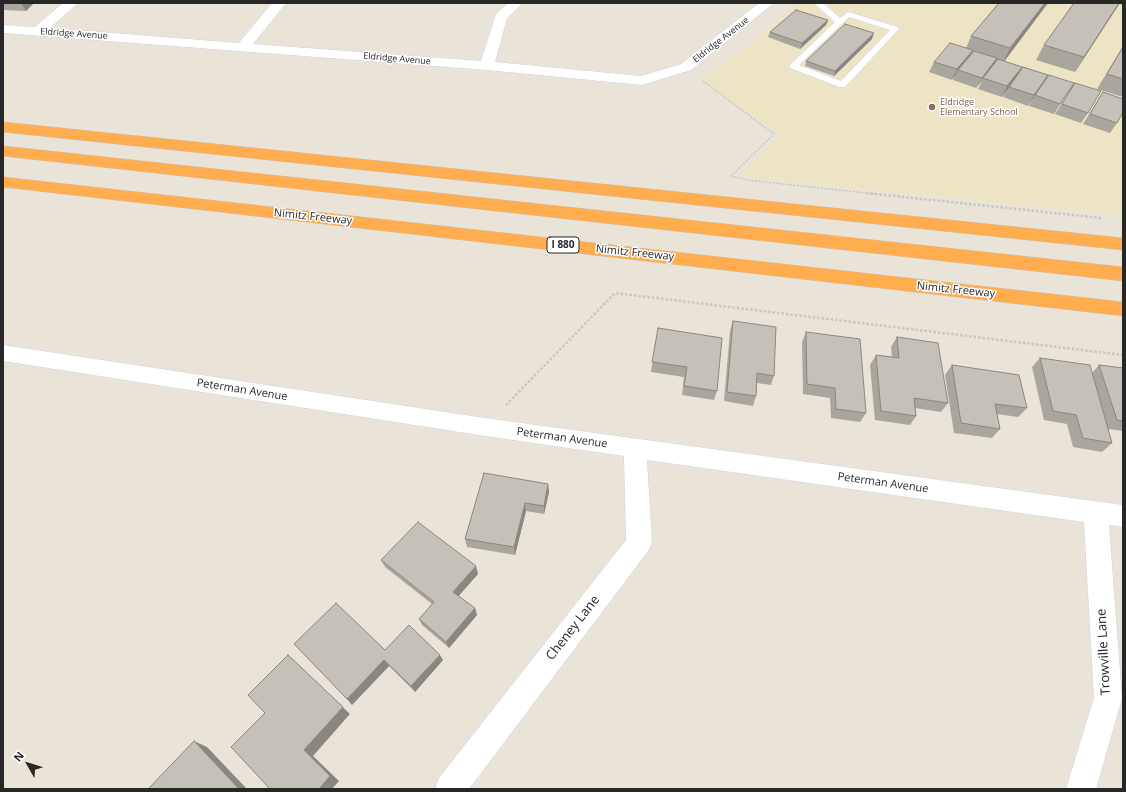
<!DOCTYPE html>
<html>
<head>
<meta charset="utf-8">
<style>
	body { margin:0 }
	#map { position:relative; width:1126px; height:792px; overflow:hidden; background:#eae4d8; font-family:"Open Sans",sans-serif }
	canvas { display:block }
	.frame { position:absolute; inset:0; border:4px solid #272727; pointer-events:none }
	.north { position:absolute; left:8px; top:744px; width:40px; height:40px; -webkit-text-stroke:3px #fff; paint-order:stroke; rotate:309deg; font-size:11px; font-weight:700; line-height:16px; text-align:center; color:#272727 }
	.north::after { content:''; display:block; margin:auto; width:14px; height:18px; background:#272727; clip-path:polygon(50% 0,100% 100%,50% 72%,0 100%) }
</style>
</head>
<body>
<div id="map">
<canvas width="1126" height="792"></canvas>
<div class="frame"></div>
<div class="north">N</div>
</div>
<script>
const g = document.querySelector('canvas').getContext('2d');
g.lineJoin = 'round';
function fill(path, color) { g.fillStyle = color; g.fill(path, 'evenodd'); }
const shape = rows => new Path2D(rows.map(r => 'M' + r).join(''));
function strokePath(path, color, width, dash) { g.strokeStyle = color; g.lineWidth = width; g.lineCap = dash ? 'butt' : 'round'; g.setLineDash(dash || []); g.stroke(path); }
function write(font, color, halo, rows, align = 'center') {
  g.font = font + ' "Open Sans",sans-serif'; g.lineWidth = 3; g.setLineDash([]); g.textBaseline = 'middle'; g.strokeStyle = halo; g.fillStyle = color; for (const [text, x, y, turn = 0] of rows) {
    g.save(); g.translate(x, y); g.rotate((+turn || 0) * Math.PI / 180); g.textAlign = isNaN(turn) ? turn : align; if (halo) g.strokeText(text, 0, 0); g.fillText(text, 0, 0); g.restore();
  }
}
fill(shape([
	[799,3,1123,3,1123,215,739,177,739,175,779,135,702,79,720,68]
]), '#ede4c6');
const lane = shape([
	[814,3,823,3,840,18,848,12,898,27,899,29,845,87,839,87,790,68,789,66,835,22,814,3],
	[849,17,890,30,841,81,799,65,849,17]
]);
const street = shape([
	[63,3,78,3,50,28,239,43,272,3,286,3,253,44,481,61,496,14,508,3,523,3,507,18,495,62,641,76,681,64,759,3,774,3,691,70,642,85,487,70,3,33,3,25,35,27,63,3],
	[3,345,485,418,1123,505,1123,527,1109,525,1122,698,1096,789,1066,789,1094,698,1084,522,647,460,652,543,648,551,469,789,435,789,439,778,626,540,624,456,485,436,3,361,3,345]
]);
const highway = shape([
	[3,122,1123,238,1123,250,3,132,3,122],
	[3,146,1123,267,1123,281,3,156,3,146],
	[3,177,1123,302,1123,316,3,187,3,177]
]);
strokePath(lane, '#cdcfe1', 1);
strokePath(street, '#cdcfe1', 1);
strokePath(highway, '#c7c7c7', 1);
strokePath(shape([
	[703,81,774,134,731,176],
	[731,176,747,180,875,194]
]), '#c7c7c7', 1.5, [2, 1.5]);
strokePath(shape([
	[866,193,1102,218],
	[506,405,615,293,1123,355]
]), '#c7c7c7', 2.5, [2.5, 2]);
fill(lane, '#fff');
fill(street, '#fff');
fill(highway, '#ffad4e');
fill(shape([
	[3,3,34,3,26,11,3,10],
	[999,3,1048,3,1004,61,1018,74,1042,85,1028,106,1003,97,1008,89,1002,97,978,89,982,81,976,88,953,80,955,76,952,80,929,72,934,62,966,48,971,36],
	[1074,3,1123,3,1123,5,1119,4,1075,72,1036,60,1044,45],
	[828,20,826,25,800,49,768,37,770,32],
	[872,39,834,76,805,66,806,61],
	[1123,46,1123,97,1097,89],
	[1074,83,1054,114,1029,106,1035,95],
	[1075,83,1088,113,1081,123,1055,114],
	[1103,92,1117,123,1110,133,1083,124],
	[733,321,774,376,771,385,757,383,756,396,753,406,724,401,730,331],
	[658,328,717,391,714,400,682,395,684,377,651,372],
	[806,332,866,413,860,422,831,418,830,398,803,394,802,342],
	[897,337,948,403,941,412,915,408,916,416,910,425,875,420,870,365,876,355,892,357,891,347],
	[1040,358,1092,373,1099,365,1123,368,1123,431,1108,429,1112,443,1102,452,1073,447,1067,424,1044,420,1032,367],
	[952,365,1027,408,1018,417,997,414,1000,429,992,438,954,433,945,375],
	[548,484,549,492,544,514,526,511,515,555,467,547,465,539],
	[381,560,478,574,458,596,475,608,477,615,449,648,422,625,419,619,432,604,385,567],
	[385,650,443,660,415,692,389,666,352,705]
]), '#a9a69e');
fill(shape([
	[21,3,34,3,26,11],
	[1045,3,1048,3,1003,63,1010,48],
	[1119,3,1120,3,1075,72,1084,57],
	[828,20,826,25,800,49,802,43],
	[874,33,872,39,834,76,835,71],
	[973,50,968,61,958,70,955,76,952,80,957,69],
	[997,58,992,68,983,78,976,88,982,78],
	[1022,67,1017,77,1002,97,1007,86],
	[1048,75,1042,85,1028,106,1034,95],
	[548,484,549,492,544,514,544,506],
	[525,503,526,511,515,555,514,547],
	[476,566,478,574,456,599,453,592],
	[475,608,477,615,449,648,446,642],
	[288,655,350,714,313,756,339,781,332,789,319,789,304,750],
	[440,655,443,660,415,692,411,686],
	[384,660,389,666,352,705,347,699],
	[194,741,207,747,247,789,239,789]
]), '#8a8781');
const building = shape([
	[999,3,1045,3,1010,48,971,36,999,3],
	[1074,3,1119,3,1084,57,1044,45,1074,3],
	[796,10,828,20,802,43,770,32,796,10],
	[845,24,874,33,835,71,806,61,845,24],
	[950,43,973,50,957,69,934,62,950,43],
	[1123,47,1123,79,1107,74,1123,47],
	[974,51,997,58,982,78,958,70,974,51],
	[998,59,1022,67,1007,86,983,78,998,59],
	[1023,67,1048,75,1034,95,1009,87,1023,67],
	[1049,75,1074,83,1060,104,1035,95,1049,75],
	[1075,83,1101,91,1088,113,1062,104,1075,83],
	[1103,92,1123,99,1123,112,1117,123,1090,114,1103,92],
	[733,321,776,327,774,376,757,373,756,396,727,392,733,321],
	[658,328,722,338,717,391,684,386,687,367,652,362,658,328],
	[806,332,860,339,866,413,836,409,835,388,807,384,806,332],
	[897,337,938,343,948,403,914,398,916,416,881,411,876,355,899,358,897,337],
	[1040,358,1090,365,1112,443,1083,438,1076,415,1053,411,1040,358],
	[952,365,1019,375,1027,408,995,404,1000,429,961,423,952,365],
	[1099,365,1123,368,1123,421,1117,420,1099,365],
	[484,473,548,484,544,506,525,503,514,547,465,539,484,473],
	[418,522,476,566,453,592,475,608,446,642,419,619,434,602,381,560,418,522],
	[336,603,385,650,409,625,440,655,411,686,384,660,347,699,294,644,336,603],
	[288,655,343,707,304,750,330,776,319,789,270,789,231,747,265,713,248,695,288,655],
	[194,741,239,789,148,789,194,741]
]);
fill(building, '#c5c1b8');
strokePath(building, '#8a8781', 1);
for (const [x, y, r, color] of [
	[932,107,4,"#8d6e63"]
]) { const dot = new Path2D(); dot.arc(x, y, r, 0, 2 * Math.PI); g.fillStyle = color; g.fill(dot); strokePath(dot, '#fff', 1.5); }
write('9px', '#272727', '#fff', [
	["Eldridge Avenue",74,34,4],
	["Eldridge Avenue",721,40,-38],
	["Eldridge Avenue",397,59,5]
]);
write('9px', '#785e54', '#fff', [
	["Eldridge",940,102],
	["Elementary School",940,112]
], 'left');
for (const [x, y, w] of [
	[563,245,32]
]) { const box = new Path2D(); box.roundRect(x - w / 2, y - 8, w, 16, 3); g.fillStyle = '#fff'; g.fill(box); strokePath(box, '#272727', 1); }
write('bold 10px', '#272727', null, [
	["I 880",563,245]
]);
write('11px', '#272727', '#fff', [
	["Nimitz Freeway",313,217,6],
	["Nimitz Freeway",635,253,6],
	["Nimitz Freeway",956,290,6],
	["Peterman Avenue",242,390,9],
	["Peterman Avenue",562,438,8],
	["Peterman Avenue",883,483,8]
]);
write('13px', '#272727', '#fff', [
	["Cheney Lane",573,628,-52],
	["Trowville Lane",1104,652,-93]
]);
</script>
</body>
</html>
